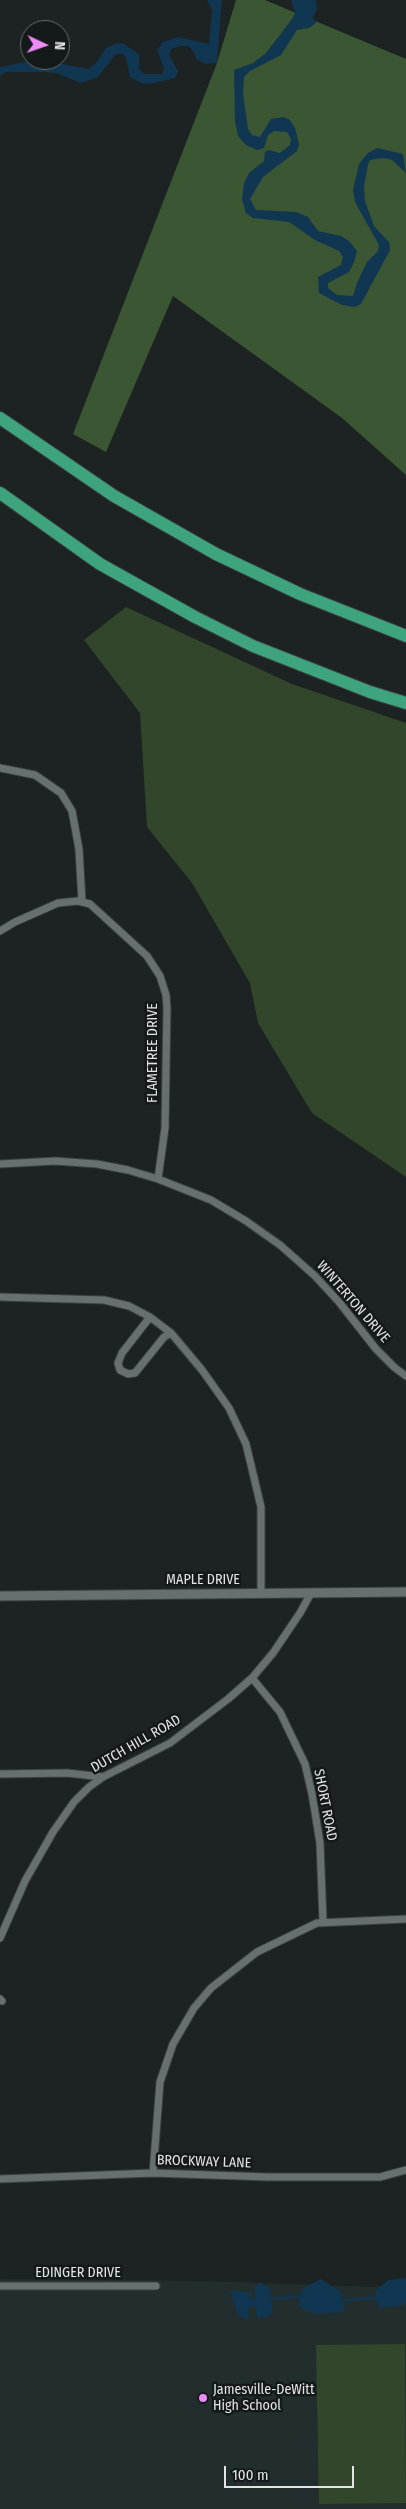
<!DOCTYPE html>
<html>
<head>
<meta charset="utf-8">
<style>
	body { margin:0 }
	#map { position:relative; width:406px; height:2509px; overflow:hidden; background:#1d2322; font-family:"Fira Sans Condensed",sans-serif }
	canvas { display:block }
	.north { position:absolute; left:20px; top:20px; width:50px; height:50px; box-sizing:border-box; background:#141919; border:1px solid #666b6a; border-radius:50%; rotate:93deg; font-size:14px; font-weight:700; line-height:20px; text-align:center; color:#e1e5e4 }
	.north::after { content:''; display:block; margin:auto; width:18px; height:22px; background:#ef8bf7; clip-path:polygon(50% 0,100% 100%,50% 72%,0 100%) }
	.scale { position:absolute; left:224px; top:2466px; width:130px; height:22px; box-sizing:border-box; border:2px solid #e1e5e4; border-top:0; padding-left:6px; font-size:15px; line-height:18px; white-space:nowrap; color:#e1e5e4; -webkit-text-stroke:4px #141919; paint-order:stroke }
</style>
</head>
<body>
<div id="map">
<canvas width="406" height="2509"></canvas>
<div class="north">N</div>
<div class="scale">100 m</div>
</div>
<script>
const g = document.querySelector('canvas').getContext('2d');
g.lineJoin = 'round';
function fill(path, color) { g.fillStyle = color; g.fill(path, 'evenodd'); }
const shape = rows => new Path2D(rows.map(r => 'M' + r).join(''));
function strokePath(path, color, width, dash) { g.strokeStyle = color; g.lineWidth = width; g.lineCap = dash ? 'butt' : 'round'; g.setLineDash(dash || []); g.stroke(path); }
function write(font, color, halo, rows, align = 'center') {
  g.font = font + ' "Fira Sans Condensed",sans-serif'; g.lineWidth = 5; g.setLineDash([]); g.textBaseline = 'middle'; g.strokeStyle = halo; g.fillStyle = color; for (const [text, x, y, turn = 0] of rows) {
    g.save(); g.translate(x, y); g.rotate((+turn || 0) * Math.PI / 180); g.textAlign = isNaN(turn) ? turn : align; if (halo) g.strokeText(text, 0, 0); g.fillText(text, 0, 0); g.restore();
  }
}
fill(shape([
	[0,2279,207,2281,374,2287,406,2283,406,2509,0,2509]
]), '#212e2d');
fill(shape([
	[126,607,292,684,406,723,406,1177,312,1113,258,1023,250,983,192,883,147,827,140,713,84,640],
	[405,2344,406,2503,319,2504,316,2345]
]), '#31462b');
fill(shape([
	[236,0,265,0,406,59,406,475,342,418,173,296,106,452,73,434,217,63]
]), '#3a5633');
fill(shape([
	[207,0,222,0,217,63,205,64,196,59,194,52,188,46,180,46,171,49,169,55,178,71,175,78,150,84,141,83,130,77,126,58,123,54,116,54,98,77,81,83,56,73,43,72,6,72,0,76,0,67,31,61,46,61,88,69,96,63,106,48,115,44,122,43,139,54,139,69,145,74,163,74,164,68,157,50,163,42,178,37,209,44,212,10],
	[291,0,316,0,317,10,313,17,316,23,309,28,297,30,281,55,250,71,244,77,243,94,248,129,252,135,260,137,271,119,284,117,290,120,295,128,299,144,297,151,263,177,250,199,256,210,296,212,308,217,318,231,341,236,349,241,357,251,354,262,349,272,328,283,328,288,337,295,353,296,357,283,367,262,378,251,379,245,355,202,353,190,359,164,368,153,377,148,403,154,406,173,392,160,384,158,370,160,368,165,364,186,365,201,374,226,389,242,390,250,361,304,355,307,342,305,319,293,318,277,341,265,343,257,339,251,315,240,289,222,253,218,246,213,242,199,244,183,249,173,264,161,265,152,268,150,280,153,290,145,291,139,287,132,274,131,268,135,264,148,257,150,246,145,238,136,235,121,234,70,253,63,266,53,292,19,295,13],
	[406,2278,406,2302,403,2305,379,2308,375,2292,388,2280],
	[321,2279,341,2292,344,2312,314,2314,298,2306,302,2289],
	[260,2282,270,2289,273,2311,268,2317,257,2317,256,2306,249,2307,248,2320,238,2315,230,2291,250,2292,251,2299,256,2299,254,2288]
]), '#113652');
strokePath(shape([
	[270,2299,302,2296],
	[340,2301,379,2297]
]), '#113652', 2.5);
const minor = shape([
	[0,768,35,775,61,793,72,811,79,849,82,902],
	[0,931,15,922,58,903,78,901,90,904,147,956,160,976,166,995,167,1008,165,1128,158,1179],
	[0,1164,55,1161,97,1164,128,1170,158,1179,211,1200,246,1221,280,1245,315,1276,339,1302,376,1349,394,1367,406,1376],
	[0,1297,104,1300,129,1306,150,1317,171,1333,202,1370,229,1408,246,1444,261,1507,261,1593],
	[150,1317,122,1353,118,1363,120,1370,128,1374,135,1373,164,1337,171,1333],
	[252,1678,280,1712,305,1764,312,1794,320,1843,323,1921],
	[0,1774,67,1773,103,1777],
	[0,1938,25,1881,53,1832,74,1802,89,1787,103,1777,170,1743,228,1699,252,1678,273,1653,300,1613,311,1593],
	[0,1999,2,2001],
	[153,2173,160,2082,173,2044,194,2008,211,1988,257,1952,317,1923,406,1919],
	[0,2179,153,2173,268,2177,380,2177,406,2170],
	[0,2286,156,2286]
]);
const tertiary = shape([
	[0,1596,406,1592]
]);
const motorway = shape([
	[0,418,114,496,216,554,300,594,406,636],
	[0,493,100,564,195,617,253,646,370,692,406,703]
]);
strokePath(minor, '#3b4040', 9);
strokePath(tertiary, '#3b4040', 11);
strokePath(motorway, '#3b4040', 14);
strokePath(minor, '#686f6f', 7);
strokePath(tertiary, '#686f6f', 9);
strokePath(motorway, '#3da47e', 12);
for (const [x, y, r, color] of [
	[203,2398,5,"#ef8bf7"]
]) { const dot = new Path2D(); dot.arc(x, y, r, 0, 2 * Math.PI); g.fillStyle = color; g.fill(dot); strokePath(dot, '#141919', 2); }
write('14px', '#e1e5e4', '#141919', [
	["FLAMETREE DRIVE",153,1053,-90],
	["WINTERTON DRIVE",353,1302,49],
	["MAPLE DRIVE",203,1580],
	["DUTCH HILL ROAD",136,1744,-30],
	["SHORT ROAD",325,1805,79],
	["BROCKWAY LANE",204,2162,2],
	["EDINGER DRIVE",78,2273]
]);
write('14px', '#e1e5e4', '#141919', [
	["Jamesville-DeWitt",213,2390],
	["High School",213,2406]
], 'left');
</script>
</body>
</html>
